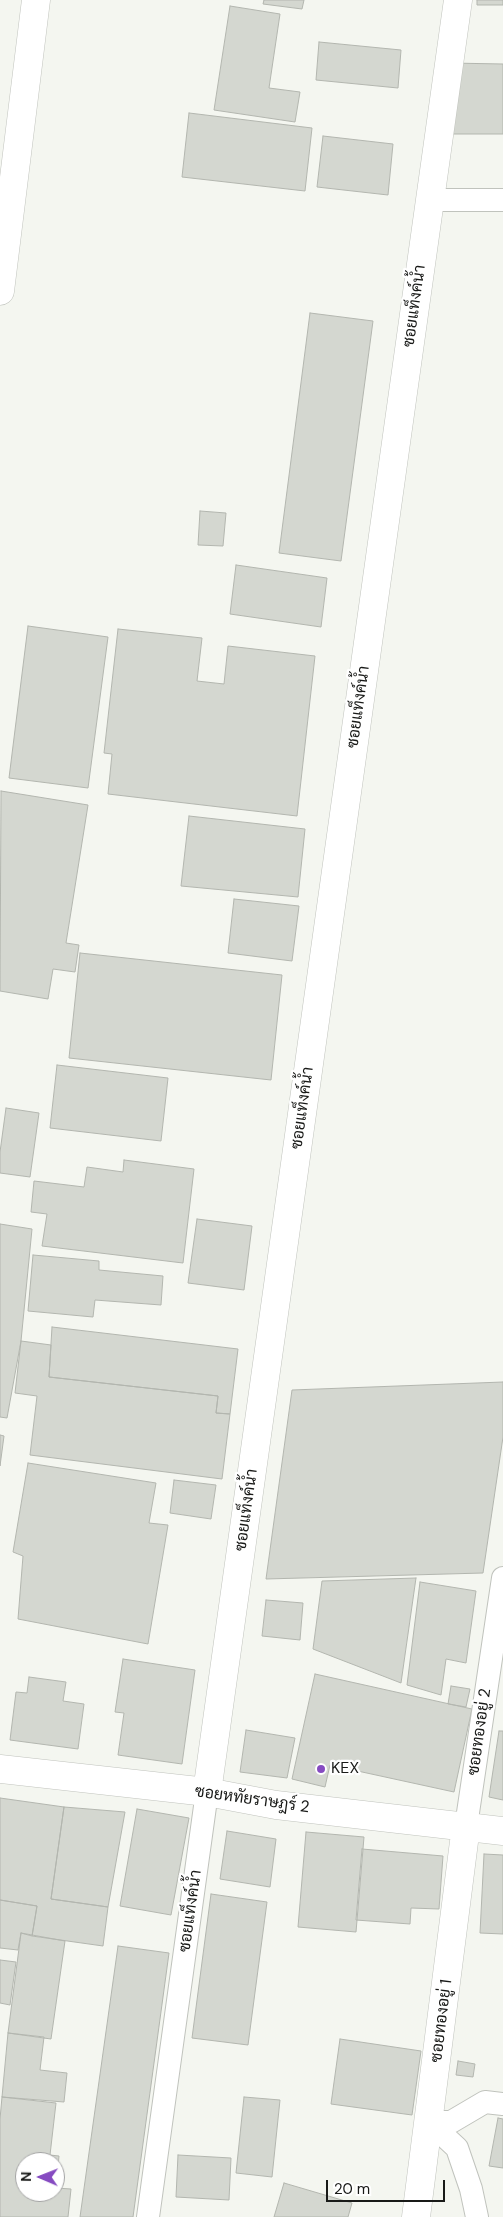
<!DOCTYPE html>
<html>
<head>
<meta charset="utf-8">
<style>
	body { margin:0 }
	#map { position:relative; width:503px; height:2217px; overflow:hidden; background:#f4f6f0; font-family:"DM Sans",sans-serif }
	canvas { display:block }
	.north { position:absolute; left:15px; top:2152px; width:50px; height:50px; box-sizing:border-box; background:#fff; border:1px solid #a3a3a3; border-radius:50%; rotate:271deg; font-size:14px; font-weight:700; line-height:20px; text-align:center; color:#191a18 }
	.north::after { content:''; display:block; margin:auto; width:18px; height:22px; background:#864bc1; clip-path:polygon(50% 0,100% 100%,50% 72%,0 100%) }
	.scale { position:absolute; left:326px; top:2180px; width:119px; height:22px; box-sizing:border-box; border:2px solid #191a18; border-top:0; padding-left:6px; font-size:15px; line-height:18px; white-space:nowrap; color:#191a18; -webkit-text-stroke:4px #fff; paint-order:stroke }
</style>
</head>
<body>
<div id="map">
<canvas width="503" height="2217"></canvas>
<div class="north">N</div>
<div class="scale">20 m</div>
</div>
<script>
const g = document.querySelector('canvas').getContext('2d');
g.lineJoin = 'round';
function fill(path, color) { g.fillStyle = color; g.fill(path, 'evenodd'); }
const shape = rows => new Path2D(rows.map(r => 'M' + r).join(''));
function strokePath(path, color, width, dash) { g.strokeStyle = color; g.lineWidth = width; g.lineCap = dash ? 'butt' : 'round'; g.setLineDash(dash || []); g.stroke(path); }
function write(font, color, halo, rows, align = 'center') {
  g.font = font + ' "DM Sans",Sarabun,sans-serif'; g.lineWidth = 4.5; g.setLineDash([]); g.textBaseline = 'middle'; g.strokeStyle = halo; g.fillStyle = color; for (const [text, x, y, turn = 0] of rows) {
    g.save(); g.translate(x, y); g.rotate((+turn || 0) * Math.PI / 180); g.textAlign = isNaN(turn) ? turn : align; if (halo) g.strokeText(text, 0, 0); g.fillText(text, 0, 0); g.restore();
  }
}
const building = shape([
	[264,0,304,0,302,9,263,4,264,0],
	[477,0,503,0,503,5,477,5,477,0],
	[230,6,280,14,269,88,300,92,295,122,214,110,230,6],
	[319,42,401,50,398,88,316,80,319,42],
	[449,63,503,64,503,134,449,134,449,63],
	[189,113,312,128,305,191,182,177,189,113],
	[323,136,393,144,388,195,317,187,323,136],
	[310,313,373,321,341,561,279,553,310,313],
	[200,511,226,513,223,546,198,545,200,511],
	[236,565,327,578,321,627,230,614,236,565],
	[28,626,108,637,88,788,9,778,28,626],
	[118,629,202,638,197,681,224,684,228,646,315,656,297,816,108,794,112,754,104,753,118,629],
	[1,791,88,805,66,943,79,945,75,972,53,969,48,999,0,991,1,791],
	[189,816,305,829,298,897,181,886,189,816],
	[234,899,299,906,292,961,228,953,234,899],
	[80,953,282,975,271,1080,69,1058,80,953],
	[57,1065,168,1078,161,1141,50,1128,57,1065],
	[6,1108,39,1113,30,1177,0,1173,0,1152,6,1108],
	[124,1160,194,1169,183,1263,42,1246,47,1214,31,1212,34,1181,84,1187,87,1167,123,1172,124,1160],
	[197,1219,252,1226,244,1290,188,1283,197,1219],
	[0,1224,32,1229,21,1341,7,1418,0,1417,0,1224],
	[33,1255,99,1261,99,1270,163,1276,161,1305,95,1300,93,1317,28,1311,33,1255],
	[52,1327,238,1349,230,1414,216,1413,218,1396,49,1377,52,1327],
	[21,1341,51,1345,49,1377,218,1396,216,1413,230,1414,222,1479,30,1455,37,1396,15,1393,21,1341],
	[503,1382,503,1437,483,1573,266,1579,292,1390,503,1382],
	[0,1435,4,1436,0,1466,0,1435],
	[28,1463,156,1483,149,1523,168,1525,148,1644,18,1619,23,1556,13,1552,28,1463],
	[174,1480,216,1485,211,1519,170,1513,174,1480],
	[416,1578,401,1683,313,1649,322,1581,416,1578],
	[420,1582,476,1591,466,1663,446,1659,441,1695,407,1685,420,1582],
	[266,1600,303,1603,300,1640,262,1636,266,1600],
	[123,1659,195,1670,182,1764,118,1755,124,1713,115,1712,123,1659],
	[315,1674,472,1709,454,1792,330,1765,325,1787,292,1779,315,1674],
	[29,1677,66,1682,63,1701,84,1704,78,1749,10,1740,16,1692,27,1693,29,1677],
	[451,1686,470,1689,466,1707,448,1704,451,1686],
	[246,1730,295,1738,287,1778,240,1772,246,1730],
	[499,1731,503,1731,503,1800,489,1797,499,1731],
	[0,1798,64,1807,51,1899,108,1907,103,1946,32,1936,37,1906,0,1900,0,1798],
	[64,1807,125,1812,108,1907,51,1899,64,1807],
	[137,1809,189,1818,171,1915,120,1906,137,1809],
	[227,1831,276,1839,270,1887,220,1879,227,1831],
	[306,1832,364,1837,356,1932,298,1927,306,1832],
	[362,1849,443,1856,439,1909,411,1908,410,1924,356,1920,362,1849],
	[484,1854,503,1855,503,1934,480,1933,484,1854],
	[211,1894,267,1902,248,2045,192,2038,211,1894],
	[0,1900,37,1906,32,1936,21,1933,18,1950,0,1948,0,1900],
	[21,1933,65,1941,51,2039,8,2033,21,1933],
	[118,1946,169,1953,133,2217,80,2217,118,1946],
	[0,1960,16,1962,10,2005,0,2003,0,1960],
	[8,2033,44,2037,40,2070,67,2073,64,2102,2,2097,8,2033],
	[340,2039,421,2051,412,2115,331,2104,340,2039],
	[458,2061,475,2064,473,2077,456,2075,458,2061],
	[2,2097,56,2103,50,2155,59,2156,56,2188,71,2189,68,2217,0,2217,0,2119,2,2097],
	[25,2162,55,2162,55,2192,25,2192,25,2162],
	[244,2097,280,2100,272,2177,236,2173,244,2097],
	[498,2118,503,2119,503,2168,489,2166,498,2118],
	[178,2155,231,2158,229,2200,176,2197,178,2155],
	[284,2183,352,2203,348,2217,274,2217,284,2183]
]);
fill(building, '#d4d7d0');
strokePath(building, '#b3b6af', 1);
const service = shape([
	[430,200,503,200],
	[466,1826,503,1578],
	[429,2122,457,2148,471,2189,477,2217],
	[429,2122,451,2122,485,2102,503,2104],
	[148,2217,207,1792]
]);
const minor = shape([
	[0,291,36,0],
	[207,1792,276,1805,503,1831],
	[416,2217,466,1826]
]);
const tertiary = shape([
	[0,1769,207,1792,458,0]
]);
strokePath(service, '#c0c3bd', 24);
strokePath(minor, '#c0c3bd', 29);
strokePath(tertiary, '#c0c3bd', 29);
strokePath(service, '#fff', 22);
strokePath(minor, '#fff', 28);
strokePath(tertiary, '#fff', 28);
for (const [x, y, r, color] of [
	[321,1769,5,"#864bc1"]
]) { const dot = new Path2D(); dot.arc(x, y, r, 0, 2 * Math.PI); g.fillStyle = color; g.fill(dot); strokePath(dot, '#fff', 2); }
write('16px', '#191a18', '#fff', [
	["ซอยแท็งค์น้ำ",415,306,-82],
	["ซอยแท็งค์น้ำ",359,707,-82],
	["ซอยแท็งค์น้ำ",303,1108,-82],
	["ซอยแท็งค์น้ำ",247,1510,-82],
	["ซอยทองอยู่ 2",480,1732,-82],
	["ซอยหทัยราษฎร์ 2",252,1800,8],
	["ซอยแท็งค์น้ำ",191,1911,-82],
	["ซอยทองอยู่ 1",442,2021,-83]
]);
write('16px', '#191a18', '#fff', [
	["KEX",331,1769]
], 'left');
</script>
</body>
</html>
